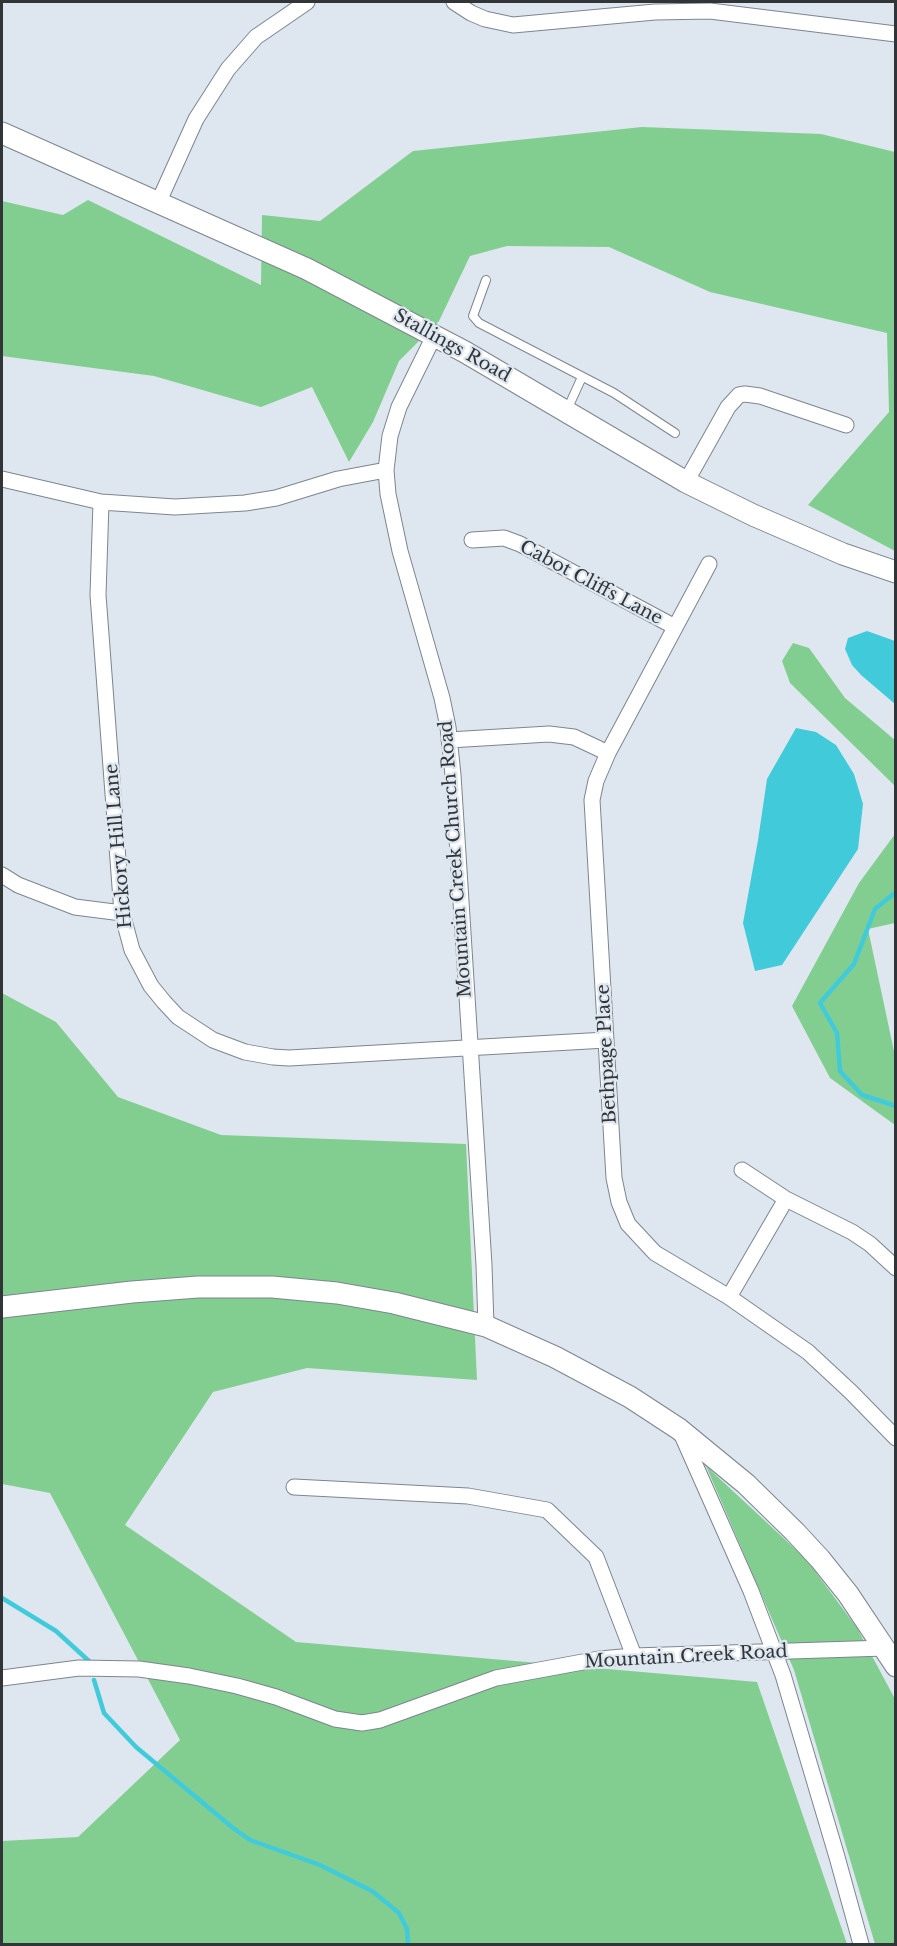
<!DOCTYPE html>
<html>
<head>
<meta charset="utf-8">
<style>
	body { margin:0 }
	#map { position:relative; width:897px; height:1946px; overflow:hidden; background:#dee7f0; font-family:"Libre Baskerville",serif }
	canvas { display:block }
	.frame { position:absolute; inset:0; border:3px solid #313538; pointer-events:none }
</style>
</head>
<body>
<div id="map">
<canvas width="897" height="1946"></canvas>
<div class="frame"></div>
</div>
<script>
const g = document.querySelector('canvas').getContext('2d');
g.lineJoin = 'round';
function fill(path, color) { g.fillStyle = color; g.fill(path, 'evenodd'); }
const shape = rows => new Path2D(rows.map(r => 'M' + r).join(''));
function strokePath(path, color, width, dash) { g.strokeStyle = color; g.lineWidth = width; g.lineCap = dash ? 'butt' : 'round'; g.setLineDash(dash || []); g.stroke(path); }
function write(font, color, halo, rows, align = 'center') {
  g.font = font + ' "Libre Baskerville",serif'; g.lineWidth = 4.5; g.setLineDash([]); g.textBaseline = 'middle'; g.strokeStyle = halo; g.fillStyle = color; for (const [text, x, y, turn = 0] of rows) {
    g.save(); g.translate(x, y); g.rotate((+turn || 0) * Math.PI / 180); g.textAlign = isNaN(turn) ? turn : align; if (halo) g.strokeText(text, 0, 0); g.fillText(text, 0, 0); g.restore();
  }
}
fill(shape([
	[642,127,821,134,895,152,895,551,808,505,889,412,887,333,710,292,609,247,507,246,470,256,439,321,399,361,373,422,349,462,312,387,261,407,154,376,2,356,2,201,63,215,88,200,261,285,262,215,320,221,413,151],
	[793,643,809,648,845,698,895,740,895,786,790,683,782,661],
	[895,834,895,923,868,929,895,1056,895,1125,830,1078,792,1006,859,883],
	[2,993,56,1022,118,1097,221,1135,466,1144,477,1380,307,1368,213,1392,125,1525,296,1642,757,1682,847,1944,2,1944,2,1841,78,1837,180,1740,50,1493,2,1484],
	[706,1466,806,1559,857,1628,895,1699,895,1944,875,1944,794,1670]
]), '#82ce90');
fill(shape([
	[867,631,895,641,895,704,861,675,852,665,845,649,848,638],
	[796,728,816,732,836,745,854,774,863,804,858,849,782,965,755,971,743,923,758,840,767,779]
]), '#41cbda');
strokePath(shape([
	[896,892,875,909,854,964,820,1003,837,1033,840,1071,862,1095,896,1106],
	[2,1598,56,1631,90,1662],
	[94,1680,104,1713,136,1747,233,1828,250,1840,320,1865,372,1891,399,1913,407,1929,408,1944]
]), '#41cbda', 4.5);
const lane = shape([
	[486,280,473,316,479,323,614,393,675,433],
	[567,410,582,377]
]);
const street = shape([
	[454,2,471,13,485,19,513,25,655,12,710,11,896,34],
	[159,201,196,119,228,69,256,37,307,2],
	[434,336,399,407,390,436,386,470,388,494,400,551,442,698,448,727,453,775,484,1265,486,1326],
	[2,479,101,502,175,507,245,503,276,498,338,479,386,470],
	[686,482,728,407,739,395,745,394,760,396,846,425],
	[101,502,98,595,122,913,132,950,151,986,164,1002,178,1017,213,1040,245,1052,273,1057,289,1058,606,1040],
	[472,540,504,538,520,544,675,627],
	[709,564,608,753,596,781,592,800,614,1178,619,1202,628,1224,655,1253,729,1297,808,1352,851,1392,896,1438],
	[449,740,549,734,574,737,608,753],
	[2,875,18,885,75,907,122,913],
	[742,1170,786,1199,852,1232,870,1244,896,1268],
	[729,1297,786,1199],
	[681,1433,751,1591,783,1675,837,1857,861,1944],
	[294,1487,468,1496,547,1510,596,1557,634,1656],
	[2,1678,79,1668,139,1669,189,1676,237,1686,276,1697,335,1719,362,1723,380,1720,496,1678,599,1659,634,1656,885,1648]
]);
const secondary = shape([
	[2,133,307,269,465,352,686,482,753,515,843,554,896,572],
	[2,1307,132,1292,198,1287,272,1287,337,1293,394,1303,486,1326,555,1357,630,1397,679,1429,746,1484,795,1532,820,1559,848,1594,896,1666]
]);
strokePath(lane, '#7d858d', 10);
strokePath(street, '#7d858d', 17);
strokePath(secondary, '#7d858d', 23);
strokePath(lane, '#fff', 8);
strokePath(street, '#fff', 15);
strokePath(secondary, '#fff', 21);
write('18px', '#313538', '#dee7f0', [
	["Stallings Road",452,346,29],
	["Cabot Cliffs Lane",591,583,28],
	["Hickory Hill Lane",119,846,-95],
	["Mountain Creek Church Road",456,859,-94],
	["Bethpage Place",607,1054,-93],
	["Mountain Creek Road",686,1657,-3]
]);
</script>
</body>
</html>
